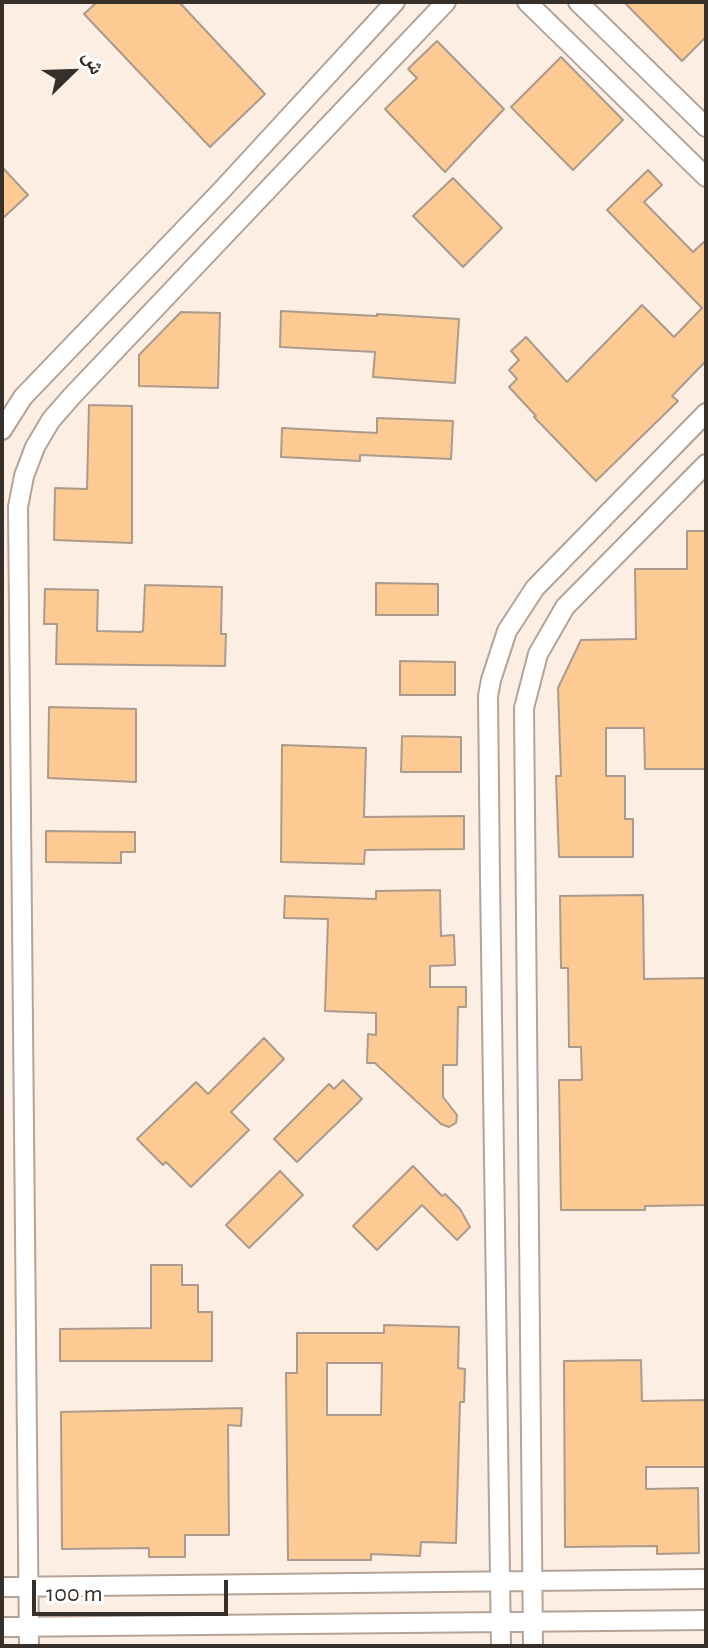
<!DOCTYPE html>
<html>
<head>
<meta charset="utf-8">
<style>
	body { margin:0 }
	#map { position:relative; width:708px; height:1648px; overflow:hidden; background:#fffbf8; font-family:"Alegreya Sans","Noto Naskh Arabic",sans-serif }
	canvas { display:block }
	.frame { position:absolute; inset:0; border:4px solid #362f2a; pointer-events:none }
	.north { position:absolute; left:32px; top:32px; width:80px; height:80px; -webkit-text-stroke:6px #fff; paint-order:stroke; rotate:67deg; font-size:22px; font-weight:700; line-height:32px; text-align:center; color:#362f2a }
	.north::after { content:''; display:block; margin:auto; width:28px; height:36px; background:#362f2a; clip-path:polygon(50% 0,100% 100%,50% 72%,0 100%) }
	.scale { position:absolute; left:32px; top:1580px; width:196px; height:36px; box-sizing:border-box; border:4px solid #362f2a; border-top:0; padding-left:10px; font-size:24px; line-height:28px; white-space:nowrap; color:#362f2a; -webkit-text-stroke:6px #fff; paint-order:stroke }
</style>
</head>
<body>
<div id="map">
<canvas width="708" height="1648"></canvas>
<div class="frame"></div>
<div class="north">ش</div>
<div class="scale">100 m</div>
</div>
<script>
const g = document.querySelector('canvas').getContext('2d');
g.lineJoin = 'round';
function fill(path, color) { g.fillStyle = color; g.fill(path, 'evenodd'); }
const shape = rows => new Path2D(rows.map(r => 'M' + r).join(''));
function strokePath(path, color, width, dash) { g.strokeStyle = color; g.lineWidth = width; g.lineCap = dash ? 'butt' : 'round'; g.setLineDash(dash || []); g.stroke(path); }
fill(shape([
	[2,2,706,2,706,1646,2,1646]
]), '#fceee2');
const building = shape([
	[97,2,179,2,265,94,210,147,84,14,97,2],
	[624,2,706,2,706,37,682,61,624,2],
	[437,41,504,109,445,172,385,109,417,78,408,69,437,41],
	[561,57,623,120,573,170,511,107,561,57],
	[2,167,28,195,2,219,2,167],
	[648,170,662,185,644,202,693,252,706,240,706,361,672,396,678,401,596,481,534,417,536,416,509,387,517,379,509,370,519,360,511,351,526,337,567,382,642,305,674,337,702,308,607,210,648,170],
	[453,178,502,228,463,267,413,216,453,178],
	[281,311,377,316,377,314,459,319,455,383,373,377,375,352,280,347,281,311],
	[181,312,220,313,218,388,139,386,139,355,181,312],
	[89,405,132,406,132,543,54,540,55,488,87,489,89,405],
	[377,418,453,421,451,459,360,455,360,461,281,457,282,428,377,433,377,418],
	[687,531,706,531,706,769,645,769,644,728,606,728,606,776,625,776,625,819,633,819,633,857,559,857,556,776,561,776,558,688,581,640,636,639,635,569,687,569,687,531],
	[376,583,438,584,438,615,376,615,376,583],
	[145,585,222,587,221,634,226,634,225,666,56,664,57,624,44,624,45,589,98,590,97,631,140,632,143,631,145,585],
	[400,661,455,662,455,695,400,695,400,661],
	[49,707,136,709,136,782,48,778,49,707],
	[402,736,461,737,461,772,401,772,402,736],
	[282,745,366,748,364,817,464,816,464,849,365,850,364,864,281,862,282,745],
	[46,831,135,832,135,852,121,852,121,863,46,862,46,831],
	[440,890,441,936,454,935,455,965,430,966,430,987,466,987,466,1007,458,1007,457,1065,443,1065,443,1097,457,1115,456,1123,449,1127,441,1124,375,1063,367,1063,368,1034,376,1035,376,1013,325,1011,328,919,284,918,285,896,376,899,376,891,440,890],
	[643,895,644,979,706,978,706,1205,645,1206,645,1210,561,1210,559,1080,582,1080,581,1047,569,1047,568,968,561,968,560,896,643,895],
	[264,1038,284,1059,231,1112,249,1130,191,1187,166,1162,163,1165,137,1139,196,1082,208,1094,264,1038],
	[343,1080,362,1099,297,1162,274,1139,329,1084,334,1089,343,1080],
	[413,1166,442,1196,445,1194,460,1209,470,1227,457,1240,422,1205,377,1250,353,1226,413,1166],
	[280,1171,303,1195,249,1248,226,1225,280,1171],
	[151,1265,182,1265,182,1285,198,1285,198,1312,212,1312,212,1361,60,1361,60,1329,151,1328,151,1265],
	[384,1325,459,1327,458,1368,465,1369,464,1402,460,1402,456,1543,421,1542,420,1556,371,1554,371,1560,288,1560,286,1373,297,1373,297,1333,384,1333,384,1325],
	[327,1363,382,1363,381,1415,327,1415,327,1363],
	[641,1360,642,1401,706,1400,706,1467,646,1467,646,1489,698,1488,699,1553,657,1554,657,1546,565,1547,564,1361,641,1360],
	[242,1408,241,1426,228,1425,229,1535,185,1535,185,1557,149,1557,149,1548,62,1549,61,1412,242,1408]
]);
fill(building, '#fcca92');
strokePath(building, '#aa9b8d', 2);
const minor = shape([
	[527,2,706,177],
	[578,2,706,127],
	[2,430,23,397,221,191,395,2],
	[2,1587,706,1579],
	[2,1627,706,1620],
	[29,1646,18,507,24,476,35,447,51,420,72,396,446,2],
	[501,1646,490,878,488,696,491,680,507,631,535,588,706,413],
	[533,1646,524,708,538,654,565,607,706,464]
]);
strokePath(minor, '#b4a396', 22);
strokePath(minor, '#fff', 18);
</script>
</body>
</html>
